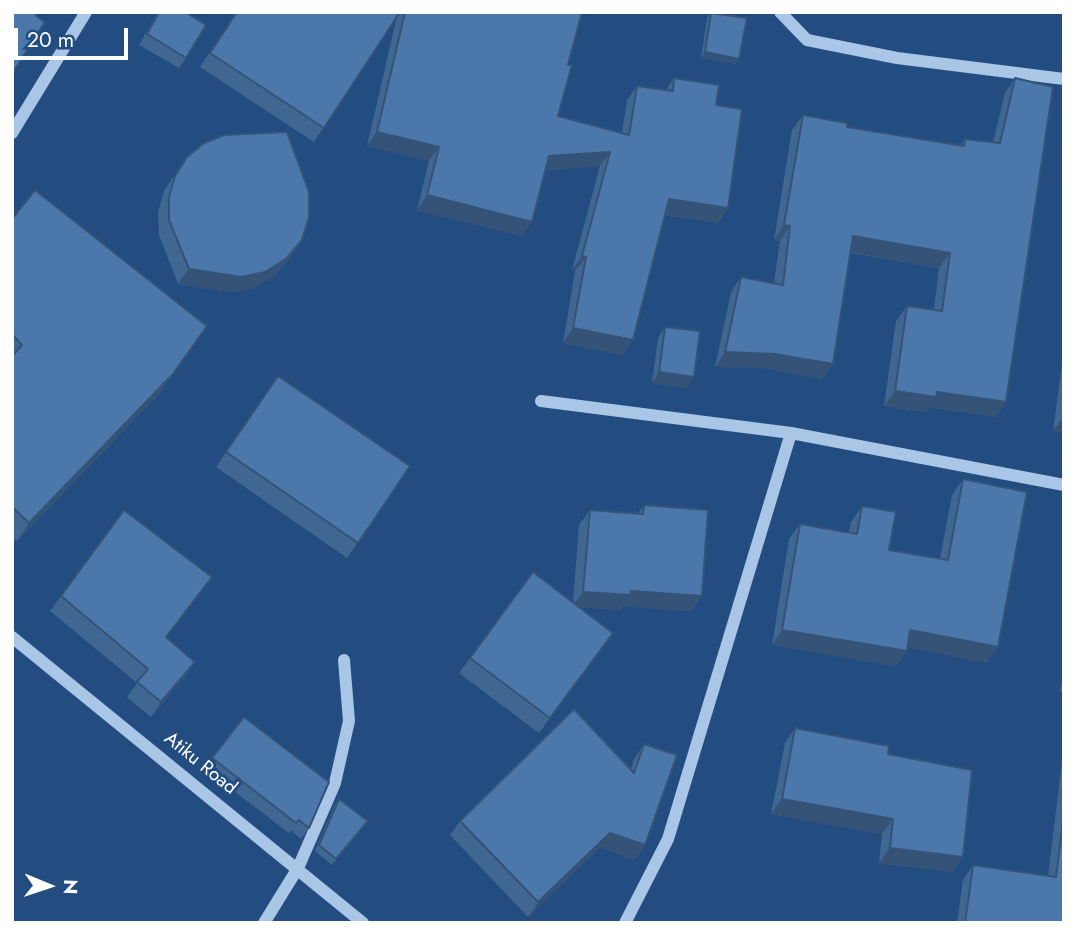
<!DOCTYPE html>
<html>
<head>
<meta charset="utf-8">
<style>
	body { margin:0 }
	#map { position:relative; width:1076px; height:935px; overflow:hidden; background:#234d81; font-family:Jost,sans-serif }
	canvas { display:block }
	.frame { position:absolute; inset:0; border:14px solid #fff; pointer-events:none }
	.north { position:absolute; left:14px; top:851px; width:70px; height:70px; -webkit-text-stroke:5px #234d81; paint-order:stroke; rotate:92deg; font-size:19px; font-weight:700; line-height:28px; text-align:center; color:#fff }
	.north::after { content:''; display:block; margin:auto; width:24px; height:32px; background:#fff; clip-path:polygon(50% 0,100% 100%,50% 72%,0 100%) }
	.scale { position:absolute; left:14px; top:28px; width:114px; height:32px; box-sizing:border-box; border:4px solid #fff; border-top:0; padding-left:9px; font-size:21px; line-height:24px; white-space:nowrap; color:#fff; -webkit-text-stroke:5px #234d81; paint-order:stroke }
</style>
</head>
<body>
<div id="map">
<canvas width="1076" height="935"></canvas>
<div class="frame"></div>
<div class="north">N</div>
<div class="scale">20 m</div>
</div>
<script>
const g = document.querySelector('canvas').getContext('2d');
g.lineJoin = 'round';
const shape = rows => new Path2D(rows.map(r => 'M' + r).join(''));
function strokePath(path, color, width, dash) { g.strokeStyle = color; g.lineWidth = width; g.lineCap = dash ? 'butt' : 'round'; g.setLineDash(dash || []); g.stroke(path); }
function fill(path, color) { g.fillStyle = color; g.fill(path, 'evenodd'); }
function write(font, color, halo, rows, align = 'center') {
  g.font = font + ' Jost,sans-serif'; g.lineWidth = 6; g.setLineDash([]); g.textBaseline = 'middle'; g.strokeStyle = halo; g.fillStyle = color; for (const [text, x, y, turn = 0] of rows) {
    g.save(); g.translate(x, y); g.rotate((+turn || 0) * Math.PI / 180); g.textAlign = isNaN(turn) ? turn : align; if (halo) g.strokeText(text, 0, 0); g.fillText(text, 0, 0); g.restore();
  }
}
strokePath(shape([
	[780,12,807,40,897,58,1064,79],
	[12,133,86,12],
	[541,401,791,433,1064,485],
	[12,637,363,923],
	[264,923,298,868,335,783,349,721,344,660],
	[625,923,668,839,791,433]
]), '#aac6e7', 12);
fill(shape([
	[158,12,185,12,186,58,179,68,139,45],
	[236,12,582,12,568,65,558,116,622,133,627,100,637,86,666,90,674,78,716,105,728,208,718,223,665,215,623,355,563,343,575,271,572,270,600,166,545,170,522,236,417,210,429,161,367,146,397,16,314,142,200,67],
	[711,13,736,64,701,58,707,18],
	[1015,78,1006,402,996,417,929,407,925,412,884,406,896,321,907,306,934,310,939,268,851,253,823,379,765,368,715,367,731,292,741,277,774,283,780,241,774,240,792,130,803,115,847,127,960,146,965,139,993,142,1005,93],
	[187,157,302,240,291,256,275,275,254,288,230,292,178,284,159,235,158,212,164,191],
	[12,219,161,392,17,541,12,537],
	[665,327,687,388,652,383,658,338],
	[1064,349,1064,433,1053,431],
	[278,376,410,466,347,558,216,467],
	[963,479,987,663,908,647,907,651,896,666,772,645,789,539,800,524,849,532,851,522,862,506,889,550,940,558,952,495],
	[644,505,702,596,691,611,623,606,620,610,580,607,602,648,539,733,459,673,470,658,573,602,579,525,590,510,638,513],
	[124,510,212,577,166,637,195,662,185,676,151,717,127,697,137,683,50,611],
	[1064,671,1064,692,1060,691],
	[244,717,309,828,301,839,291,830,289,833,205,769],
	[795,728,888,754,963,857,952,872,879,863,882,834,771,814,785,743],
	[644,744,645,845,634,860,600,847,528,917,450,835,460,821,631,769,634,759],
	[1064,758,1064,923,957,923,963,880,973,865,1048,876,1062,761],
	[339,799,368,821,332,865,315,851,335,804]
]), '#406692');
fill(shape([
	[705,52,739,59,736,64,701,58],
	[377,132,439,147,429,161,367,146],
	[610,152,600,166,539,170,549,156],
	[427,195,532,222,522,236,417,210],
	[669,199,728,208,718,223,659,214],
	[784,225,790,226,780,241,774,240],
	[853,236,950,253,939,268,843,251],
	[302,240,291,256,275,275,254,288,230,292,178,284,189,269],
	[582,256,586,257,575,271,572,270],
	[573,328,633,340,623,355,563,343],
	[725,352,775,354,833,364,823,379,765,368,715,367],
	[659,372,694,377,687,388,652,383],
	[173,374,161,392,17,541,29,523],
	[895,391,937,392,1006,402,996,417,929,407,925,412,884,406],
	[1064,416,1064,433,1053,431],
	[212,577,202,592,155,652,166,637],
	[631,591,702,596,691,611,623,606,620,610,572,607,583,592],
	[782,630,907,651,896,666,772,645],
	[910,630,998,647,987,663,900,646],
	[195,662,185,676,151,717,161,702],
	[782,799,893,819,882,834,771,814],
	[610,833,645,845,634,860,600,847,528,917,538,902],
	[890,848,963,857,952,872,879,863]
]), '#345377');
const building = shape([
	[12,12,37,12,36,16,45,22,12,74,12,12],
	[159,12,185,12,206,25,186,58,147,34,159,12],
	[237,12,400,12,324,128,210,53,237,12],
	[405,12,582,12,568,65,572,65,558,116,629,135,637,86,673,91,674,78,719,85,716,105,742,109,728,208,669,199,633,340,573,328,586,257,582,256,610,152,549,156,532,222,427,195,439,147,377,132,405,12],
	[711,13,747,18,739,59,705,52,711,13],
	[1015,78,1053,87,1006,402,937,392,936,397,895,391,907,306,942,311,950,253,853,236,833,364,775,354,725,352,741,277,783,285,790,226,784,225,803,115,847,123,847,127,964,146,965,139,1000,143,1015,78],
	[287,132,309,192,309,217,302,240,286,259,265,272,241,277,189,269,169,220,169,197,175,176,187,157,204,143,224,135,287,132],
	[35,190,207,326,173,374,29,523,12,507,12,356,22,345,12,334,12,219,35,190],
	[665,327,700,331,694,377,659,372,665,327],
	[278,376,410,466,358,543,226,452,278,376],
	[963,479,1027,492,998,647,910,630,907,651,782,630,800,524,857,534,862,506,896,512,889,550,948,560,963,479],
	[644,505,708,510,702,596,631,591,631,595,583,592,590,510,643,514,644,505],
	[124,510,212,577,166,637,195,662,161,702,137,682,148,669,61,596,124,510],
	[533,572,613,633,550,718,470,658,533,572],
	[574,709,634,773,644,744,677,755,645,845,610,833,538,902,460,821,574,709],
	[244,717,329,782,309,828,299,820,296,823,212,758,244,717],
	[795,728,889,746,888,754,972,770,963,857,890,848,893,819,782,799,795,728],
	[339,799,368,821,336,859,319,845,339,799],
	[1064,814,1064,923,965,923,973,865,1056,877,1064,814]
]);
fill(building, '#4b77aa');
strokePath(building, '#345377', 2);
write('19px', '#fff', '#234d81', [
	["Atiku Road",200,764,39]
]);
</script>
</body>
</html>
